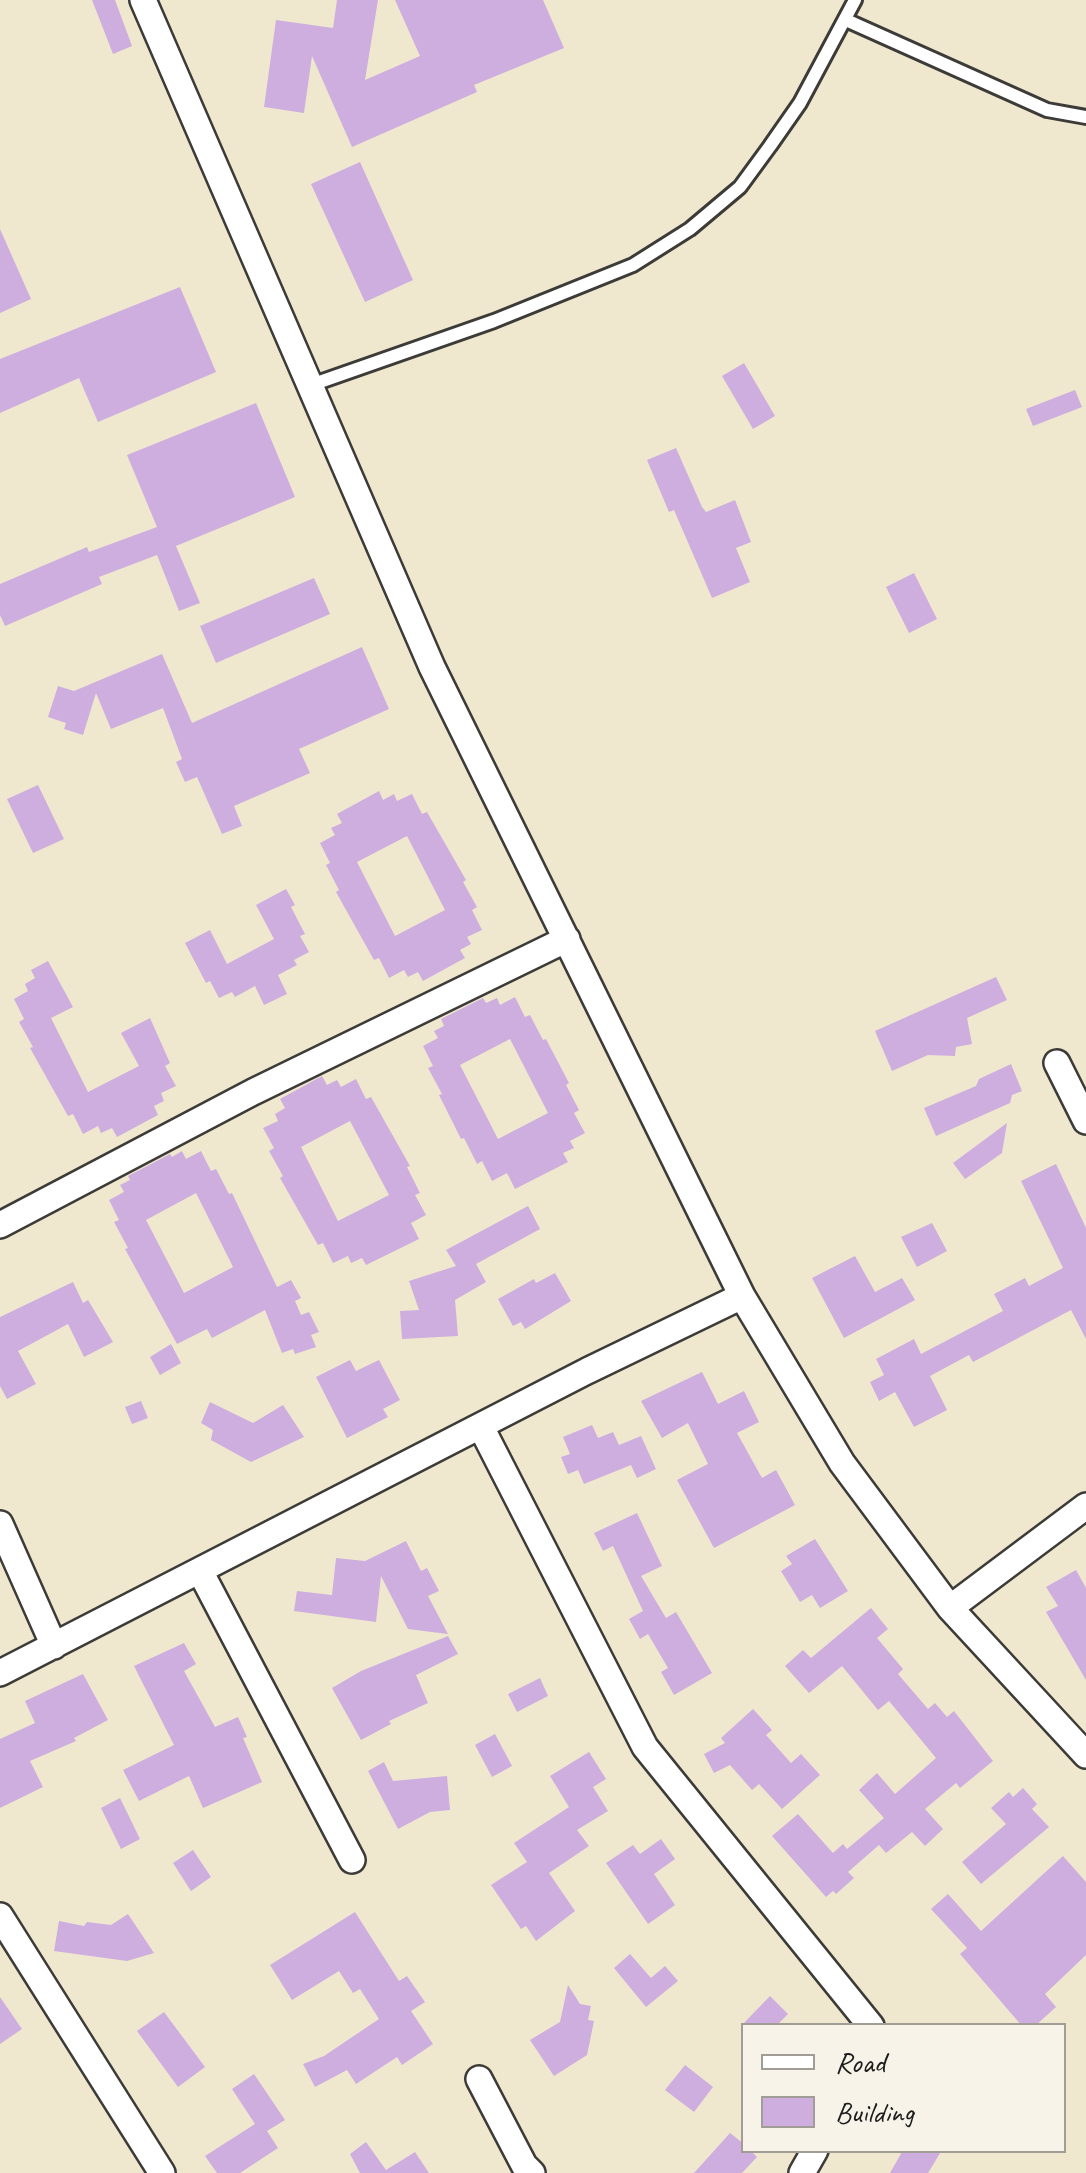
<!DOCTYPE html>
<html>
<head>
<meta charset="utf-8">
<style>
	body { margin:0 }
	#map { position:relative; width:1086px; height:2173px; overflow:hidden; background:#efe8cf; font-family:Caveat,sans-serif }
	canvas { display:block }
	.legend { position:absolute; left:741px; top:2023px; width:325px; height:130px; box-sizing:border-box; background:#f7f3e8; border:2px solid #9f9d96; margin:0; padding:12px 18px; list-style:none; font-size:30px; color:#1c1c1c }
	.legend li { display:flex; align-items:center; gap:20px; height:50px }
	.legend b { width:50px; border:2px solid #9f9d96 }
</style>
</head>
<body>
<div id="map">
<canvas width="1086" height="2173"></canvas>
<ul class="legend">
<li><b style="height:12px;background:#fff"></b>Road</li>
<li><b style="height:28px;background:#cdaedf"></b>Building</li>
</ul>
</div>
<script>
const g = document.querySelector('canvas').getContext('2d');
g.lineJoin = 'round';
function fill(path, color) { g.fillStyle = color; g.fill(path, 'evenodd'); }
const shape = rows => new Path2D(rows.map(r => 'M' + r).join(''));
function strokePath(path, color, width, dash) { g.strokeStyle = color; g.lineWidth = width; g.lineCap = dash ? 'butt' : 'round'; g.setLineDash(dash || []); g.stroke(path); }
fill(shape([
	[92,0,115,0,132,46,113,54],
	[337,0,378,0,365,80,420,56,395,0,543,0,564,48,474,85,477,92,352,147,312,56,304,113,264,107,276,20,333,28],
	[360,162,413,280,365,302,311,184],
	[0,229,31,299,0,313],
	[180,287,216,372,98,422,79,378,0,413,0,359],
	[744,363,775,416,753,429,722,376],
	[1075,390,1082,407,1033,426,1026,409],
	[256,403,295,497,176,546,200,603,179,611,157,555,99,577,102,584,5,626,0,615,0,584,87,547,89,552,157,527,127,455],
	[676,448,702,507,706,512,735,500,751,542,736,548,750,582,712,598,674,510,669,512,647,460],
	[914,573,937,619,909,633,886,587],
	[314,578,330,614,216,663,200,626],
	[362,647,389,709,299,749,310,773,234,806,242,826,222,834,197,777,185,782,176,762,182,759,163,708,111,729,96,693,83,735,64,729,66,723,48,717,58,686,74,691,162,654,192,723],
	[38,785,64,839,33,853,7,799],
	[379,791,383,800,394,794,397,801,412,794,422,814,427,812,466,880,463,882,477,907,472,910,482,930,467,937,471,944,460,950,465,958,423,981,418,972,408,977,404,970,389,978,379,958,374,960,336,892,339,890,326,865,330,863,320,843,335,835,331,828,342,823,337,814],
	[407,836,445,910,395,936,357,862],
	[286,889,295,905,291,907,305,934,300,936,309,952,294,960,297,965,278,975,287,994,264,1005,255,986,235,997,232,992,219,998,210,981,206,983,185,943,210,930,227,964,274,939,256,905],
	[48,961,73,1007,51,1018,88,1092,139,1066,121,1033,150,1018,170,1063,165,1066,176,1086,161,1093,164,1101,154,1106,158,1115,117,1137,112,1128,101,1133,98,1126,83,1134,73,1114,68,1116,30,1048,33,1047,19,1022,24,1019,14,999,28,991,25,984,35,978,31,970],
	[996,977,1007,1000,967,1018,972,1044,956,1047,955,1056,928,1055,892,1071,875,1031],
	[515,997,525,1017,530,1015,543,1040,546,1039,569,1083,566,1085,579,1110,574,1113,585,1133,570,1141,574,1148,563,1153,568,1162,515,1189,507,1173,492,1181,482,1161,477,1164,464,1138,461,1139,439,1095,442,1094,428,1068,433,1066,423,1046,438,1038,434,1031,444,1026,441,1019,483,998,486,1003,497,998,500,1005],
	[510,1039,548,1113,498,1139,460,1065],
	[1011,1064,1022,1091,1012,1095,1010,1103,936,1136,924,1108,976,1086,979,1079],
	[322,1076,327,1085,337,1080,341,1087,356,1079,366,1099,371,1097,410,1166,407,1167,420,1193,415,1195,426,1215,411,1223,419,1239,366,1265,362,1258,351,1263,348,1256,333,1263,323,1243,318,1245,280,1178,283,1176,269,1151,274,1148,263,1128,278,1121,275,1114,285,1108,280,1099],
	[350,1121,389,1195,338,1221,301,1147],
	[1007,1123,1002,1153,965,1179,953,1163],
	[182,1151,186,1159,201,1151,211,1171,216,1169,229,1194,232,1193,277,1287,291,1280,301,1298,295,1301,301,1315,309,1312,319,1332,311,1335,316,1347,295,1354,293,1349,282,1353,265,1310,212,1338,207,1329,177,1344,125,1249,128,1248,114,1222,119,1220,109,1200,124,1192,120,1185,130,1180,128,1176,170,1154,172,1157],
	[196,1193,233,1267,184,1293,146,1220],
	[1056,1164,1086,1228,1086,1339,1071,1310,973,1362,969,1355,930,1376,947,1410,914,1427,895,1392,879,1401,870,1382,884,1375,876,1359,914,1339,921,1354,1003,1311,994,1294,1025,1278,1029,1286,1063,1268,1021,1181],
	[528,1206,540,1229,476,1264,486,1282,455,1300,458,1336,402,1339,400,1311,419,1310,409,1281,456,1266,446,1250],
	[932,1223,947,1251,917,1267,901,1237],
	[855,1256,875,1292,902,1278,915,1300,844,1338,812,1278],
	[555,1273,571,1301,525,1329,521,1322,513,1326,498,1299,534,1279,536,1283],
	[73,1282,83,1303,88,1300,113,1342,84,1357,68,1324,18,1351,36,1384,7,1399,0,1386,0,1317],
	[171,1344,181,1363,160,1375,150,1357],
	[350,1360,356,1371,379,1360,400,1400,383,1409,388,1417,347,1438,316,1377],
	[702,1372,718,1404,744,1391,759,1422,737,1433,762,1478,776,1470,795,1505,714,1548,677,1480,708,1464,688,1423,662,1438,641,1401],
	[141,1401,148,1418,132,1424,125,1407],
	[210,1402,253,1423,283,1405,304,1437,251,1462,211,1440,213,1430,201,1423],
	[592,1425,598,1438,613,1432,619,1445,641,1436,656,1469,637,1478,631,1465,584,1484,578,1470,568,1474,561,1457,570,1454,563,1437],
	[637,1513,662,1566,641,1576,666,1618,676,1612,712,1673,674,1695,661,1672,668,1668,648,1634,640,1639,629,1619,643,1611,613,1546,603,1551,594,1533],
	[815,1539,848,1591,820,1608,812,1595,800,1602,781,1571,792,1564,786,1556],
	[406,1541,421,1571,427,1568,439,1591,428,1596,448,1634,408,1629,381,1576,376,1622,294,1611,297,1591,332,1595,336,1558,365,1561],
	[1076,1570,1086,1588,1086,1680,1046,1612,1058,1606,1046,1587],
	[871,1608,888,1629,877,1638,903,1669,898,1674,928,1709,935,1703,947,1717,954,1711,993,1761,960,1788,956,1783,925,1809,943,1829,925,1846,912,1832,886,1853,879,1845,848,1872,854,1878,836,1894,833,1891,826,1897,772,1836,798,1814,833,1853,843,1844,847,1849,884,1818,859,1790,877,1773,895,1794,936,1758,889,1701,878,1710,842,1666,809,1693,785,1666,803,1650,811,1658],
	[448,1636,458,1654,416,1675,428,1703,389,1721,391,1724,361,1740,332,1688,361,1671],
	[184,1643,196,1664,184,1671,215,1727,238,1717,247,1737,243,1738,262,1782,203,1808,189,1776,139,1801,123,1770,174,1745,134,1666],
	[83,1674,108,1720,74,1738,76,1741,30,1761,43,1787,0,1808,0,1739,35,1723,25,1701],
	[540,1678,548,1696,517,1712,508,1694],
	[753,1709,772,1730,766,1735,791,1763,801,1754,820,1775,782,1809,759,1784,752,1790,730,1765,714,1773,704,1754,725,1743,721,1738],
	[495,1734,512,1766,492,1777,475,1745],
	[589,1752,606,1779,593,1787,608,1811,577,1830,589,1846,549,1873,575,1911,536,1941,526,1926,521,1929,491,1885,527,1862,514,1843,569,1807,550,1776],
	[384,1762,393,1781,447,1776,450,1810,430,1812,398,1829,368,1771],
	[1023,1788,1037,1804,1032,1809,1049,1827,981,1884,962,1862,1006,1824,991,1808,1009,1792,1013,1797],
	[120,1798,140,1839,121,1849,101,1808],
	[661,1839,675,1859,654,1874,675,1905,648,1924,606,1863,633,1845,640,1854],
	[193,1850,211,1877,191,1891,173,1863],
	[1063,1856,1086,1882,1086,1955,1045,1994,1056,2007,1035,2026,1022,2026,960,1954,967,1948,931,1909,948,1894,981,1931],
	[355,1912,399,1981,407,1976,425,2002,411,2011,433,2044,402,2065,397,2057,356,2084,347,2070,315,2087,303,2064,324,2056,379,2019,360,1989,353,1993,339,1971,292,2000,270,1965],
	[128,1914,154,1953,127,1961,54,1951,59,1921,84,1926,87,1922,111,1925],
	[630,1954,651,1978,665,1966,678,1981,646,2007,614,1968],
	[568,1985,580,2004,591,2006,588,2020,594,2021,587,2055,554,2076,530,2040,560,2022],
	[770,1996,788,2014,776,2026,741,2026],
	[0,1997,22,2029,0,2044],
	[164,2012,205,2067,178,2087,137,2031],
	[685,2065,713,2087,694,2112,665,2090],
	[254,2074,285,2120,267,2131,278,2148,240,2173,217,2173,205,2156,255,2124,232,2089],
	[730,2133,744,2144,744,2150,750,2150,757,2157,742,2173,694,2173],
	[366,2142,386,2170,415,2152,429,2173,360,2173,350,2154],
	[903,2150,942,2150,928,2173,890,2173]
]), '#cdaedf');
const lane = shape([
	[846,20,1047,110,1086,117],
	[311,385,494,321,633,265,690,229,740,187,770,146,800,103,855,0]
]);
const street = shape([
	[143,0,432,667,742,1296,842,1463,950,1608,1086,1755],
	[1057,1063,1086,1121],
	[0,1225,253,1092,567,939],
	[481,1427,645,1747,871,2026],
	[0,1524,54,1646],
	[200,1571,352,1860],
	[950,1608,1086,1506],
	[0,1673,587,1371,742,1296],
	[0,1916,162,2173],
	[479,2079,524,2165,532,2173],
	[802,2173,815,2150]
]);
strokePath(lane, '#3c3b37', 18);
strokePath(street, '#3c3b37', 30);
strokePath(lane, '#fff', 12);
strokePath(street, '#fff', 25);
</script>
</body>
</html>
